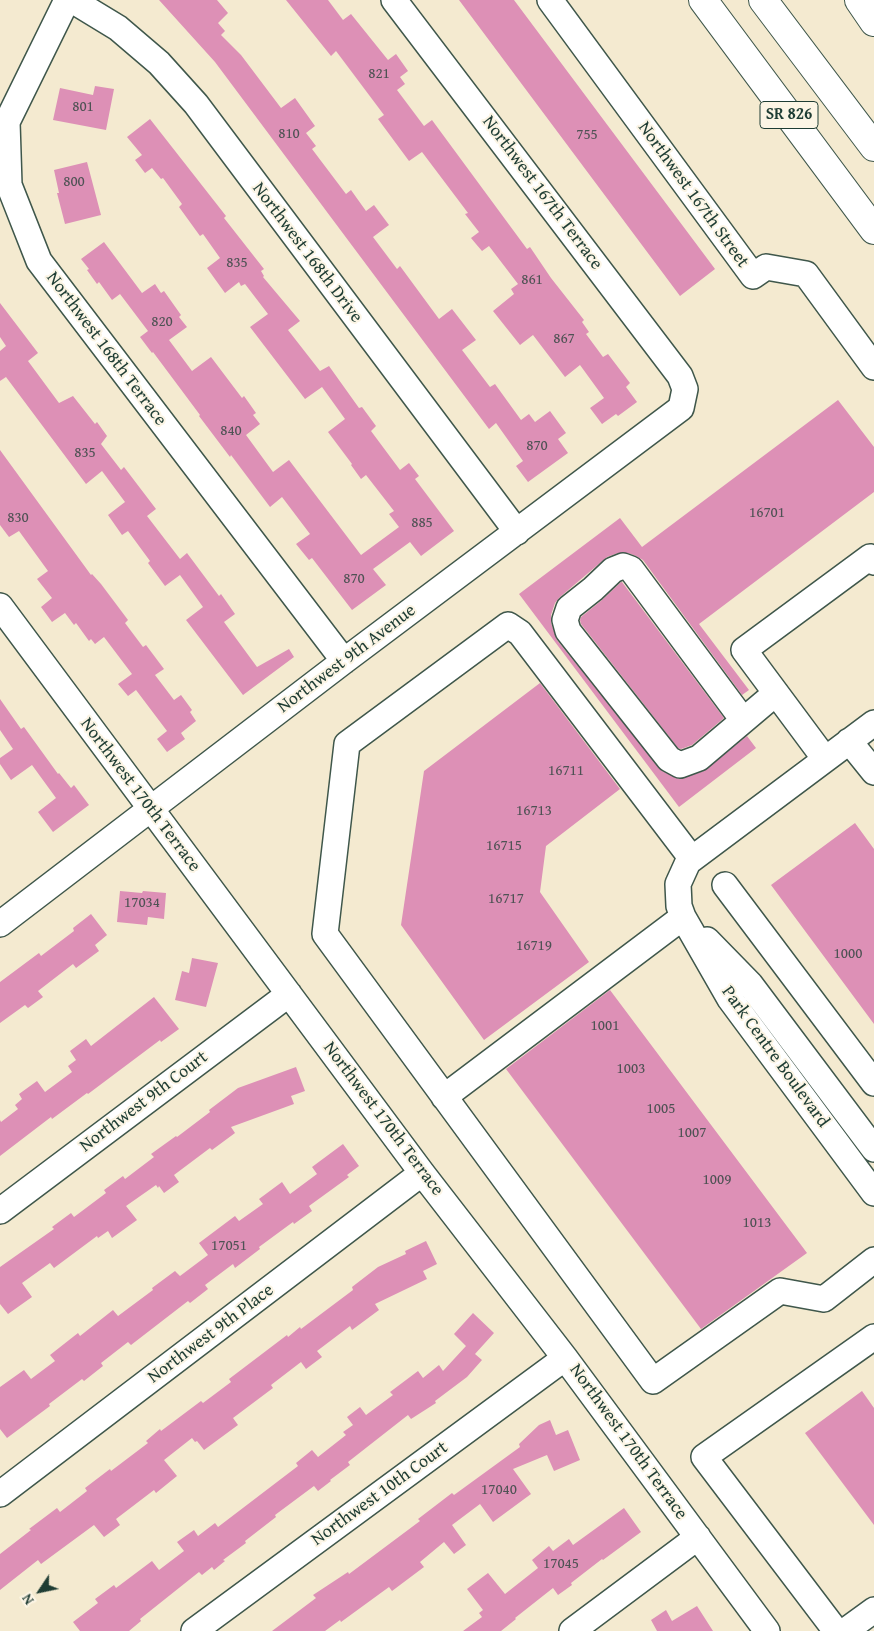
<!DOCTYPE html>
<html>
<head>
<meta charset="utf-8">
<style>
	body { margin:0 }
	#map { position:relative; width:874px; height:1631px; overflow:hidden; background:#f4ead0; font-family:"Gentium Book Plus",serif }
	canvas { display:block }
	.north { position:absolute; left:15px; top:1566px; width:50px; height:50px; -webkit-text-stroke:4px #fcf5e5; paint-order:stroke; rotate:236deg; font-size:14px; font-weight:700; line-height:20px; text-align:center; color:#1f3d34 }
	.north::after { content:''; display:block; margin:auto; width:18px; height:22px; background:#1f3d34; clip-path:polygon(50% 0,100% 100%,50% 72%,0 100%) }
</style>
</head>
<body>
<div id="map">
<canvas width="874" height="1631"></canvas>
<div class="north">N</div>
</div>
<script>
const g = document.querySelector('canvas').getContext('2d');
g.lineJoin = 'round';
function fill(path, color) { g.fillStyle = color; g.fill(path, 'evenodd'); }
const shape = rows => new Path2D(rows.map(r => 'M' + r).join(''));
function strokePath(path, color, width, dash) { g.strokeStyle = color; g.lineWidth = width; g.lineCap = dash ? 'butt' : 'round'; g.setLineDash(dash || []); g.stroke(path); }
function write(font, color, halo, rows, align = 'center') {
  g.font = font + ' "Gentium Book Plus",serif'; g.lineWidth = 4; g.setLineDash([]); g.textBaseline = 'middle'; g.strokeStyle = halo; g.fillStyle = color; for (const [text, x, y, turn = 0] of rows) {
    g.save(); g.translate(x, y); g.rotate((+turn || 0) * Math.PI / 180); g.textAlign = isNaN(turn) ? turn : align; if (halo) g.strokeText(text, 0, 0); g.fillText(text, 0, 0); g.restore();
  }
}
fill(shape([
	[159,0,217,0,228,13,218,23,225,31,221,35,241,55,281,108,295,98,315,126,306,133,316,146,312,149,346,194,351,190,366,211,374,205,389,225,373,237,397,269,400,266,439,319,452,309,476,340,462,350,490,387,495,384,521,420,529,414,535,422,550,411,566,433,558,439,568,453,528,482,516,466,523,461,496,423,489,429,215,62],
	[286,0,328,0,343,20,351,14,388,60,396,54,408,71,400,77,405,84,397,90,424,126,432,120,527,249,530,247,551,278,584,320,582,322,589,332,586,334,603,357,608,354,630,383,626,387,637,402,618,416,616,414,602,424,590,408,604,398,580,365,565,377,533,335,520,345,493,311,514,294,511,289,518,284,489,246,482,251,476,244,471,238,479,232,465,214,468,213,422,152,409,161,378,119,384,115,336,51,331,56],
	[459,0,514,0,715,269,680,296],
	[95,86,114,89,106,130,53,120,60,88,93,95],
	[150,119,226,216,224,218,264,269,261,271,264,276,263,277,300,321,288,330,320,371,329,366,359,408,362,407,376,426,371,431,400,470,409,463,419,476,415,479,454,531,421,556,410,542,373,569,386,585,352,610,312,558,309,560,296,544,310,534,282,497,270,507,231,455,230,457,199,416,200,415,153,352,152,353,140,337,148,331,120,294,112,300,99,282,97,284,87,270,89,269,81,259,104,242,142,293,155,284,161,293,164,291,181,315,179,317,187,327,169,340,192,371,211,357,242,398,244,396,256,413,253,415,260,424,246,435,273,472,289,460,361,555,399,527,389,514,394,511,366,475,361,479,351,465,352,464,328,432,345,419,322,387,305,399,250,327,268,314,245,284,241,286,239,282,225,293,207,268,220,258,203,234,200,236,179,207,182,204,163,178,161,179,152,168,145,173,135,160,142,155,127,137],
	[87,162,101,215,65,224,57,193,59,193,54,170],
	[0,303,38,353,28,361,59,403,73,396,95,424,97,422,107,436,101,444,121,470,124,467,156,509,147,516,180,559,187,553,219,596,221,594,235,614,224,622,257,667,289,649,294,657,243,695,186,620,203,607,180,575,165,586,148,563,150,561,128,531,122,535,108,515,125,502,102,471,86,484,6,377,0,381,0,351,6,346,0,337],
	[838,400,874,447,874,492,699,624,749,690,742,695,643,560,636,556,628,553,618,553,607,557,560,597,555,603,551,615,551,623,557,640,662,771,679,779,704,771,747,736,756,748,679,807,519,594,620,518,642,547],
	[0,450,91,575,92,574,101,584,128,620,125,623,143,647,146,645,164,669,155,675,174,700,181,695,192,710,190,712,196,721,181,733,185,739,167,752,157,739,167,731,136,690,128,696,118,684,132,674,104,637,95,644,91,639,89,641,76,623,74,625,65,613,52,622,41,607,52,598,37,579,48,571,19,531,9,537,0,525],
	[621,582,622,582,724,718,692,745,681,749,678,748,581,624,580,620,581,617,602,600],
	[540,683,620,789,546,846,540,892,589,962,484,1040,401,925,424,771],
	[0,699,21,729,24,727,58,774,59,773,71,788,74,785,89,805,53,832,38,812,56,798,32,765,11,780,0,764,0,758,13,749,0,730],
	[855,823,874,849,874,1024,771,885],
	[120,891,142,893,143,891,166,893,164,919,148,917,147,925,117,922],
	[91,914,107,935,95,945,99,951,76,968,73,964,38,991,43,997,28,1008,25,1005,0,1023,0,982,39,953,41,956,74,931,73,928],
	[192,958,218,963,206,1007,175,1000,182,971,189,973],
	[610,990,807,1253,701,1329,506,1069],
	[154,997,179,1029,161,1042,160,1040,88,1094,87,1093,52,1119,51,1117,0,1156,0,1120,1,1122,18,1109,15,1105,22,1099,19,1094,37,1081,45,1092,72,1072,68,1066,76,1060,70,1051,86,1039,91,1046],
	[296,1067,305,1091,291,1096,294,1104,231,1127,235,1133,212,1150,210,1148,174,1175,179,1182,164,1193,159,1186,158,1188,156,1185,126,1206,137,1220,112,1238,108,1231,98,1238,97,1236,54,1268,50,1263,22,1283,32,1297,8,1314,0,1304,0,1267,54,1229,52,1227,71,1213,74,1217,106,1193,104,1190,123,1176,125,1179,154,1157,151,1154,176,1136,177,1137,210,1112,209,1110,238,1088],
	[343,1144,359,1166,347,1175,349,1177,309,1206,312,1211,294,1224,293,1222,259,1247,260,1249,235,1268,233,1264,205,1285,208,1289,190,1303,188,1301,131,1345,128,1342,101,1363,103,1366,84,1381,82,1379,49,1404,50,1406,7,1438,0,1429,0,1387,24,1370,31,1379,55,1361,50,1355,78,1333,80,1336,113,1310,118,1316,153,1290,152,1288,175,1271,180,1276,208,1255,199,1243,235,1216,239,1221,263,1204,259,1199,282,1182,290,1194,317,1174,312,1167],
	[426,1241,437,1264,423,1271,427,1279,375,1304,379,1310,352,1330,350,1326,317,1351,322,1357,306,1369,301,1362,271,1385,273,1388,233,1418,238,1425,204,1450,197,1441,195,1442,192,1438,164,1460,177,1476,156,1493,154,1490,116,1519,120,1525,104,1537,94,1525,41,1564,38,1560,0,1590,0,1554,31,1530,29,1529,57,1508,60,1512,87,1491,85,1488,110,1469,111,1471,148,1443,146,1441,160,1429,161,1431,201,1401,203,1403,231,1382,229,1379,287,1335,288,1337,300,1327,301,1329,353,1290,352,1287,378,1267,406,1254,405,1251],
	[473,1313,494,1333,475,1354,482,1360,467,1377,435,1401,436,1403,411,1419,408,1415,348,1462,350,1465,330,1480,331,1481,318,1491,314,1486,275,1515,276,1517,245,1541,246,1543,223,1560,225,1561,214,1570,212,1567,202,1575,199,1572,140,1619,141,1621,129,1631,80,1631,73,1622,98,1603,95,1599,114,1585,116,1588,152,1561,159,1570,184,1551,177,1542,194,1530,198,1536,215,1523,218,1527,298,1466,296,1463,312,1450,318,1457,346,1435,343,1432,353,1425,347,1417,360,1407,366,1415,393,1395,390,1392,418,1371,423,1378,439,1365,443,1371,466,1346,454,1334],
	[862,1391,874,1408,874,1525,805,1433],
	[550,1420,556,1435,568,1430,580,1460,554,1471,547,1455,513,1469,531,1494,493,1522,480,1504,452,1525,466,1545,454,1554,444,1542,420,1562,424,1567,392,1591,389,1587,341,1622,340,1620,325,1631,272,1631,316,1598,313,1595,348,1572,349,1574,420,1521,418,1519,452,1493,454,1495,520,1447,519,1444,539,1425],
	[624,1508,641,1532,603,1560,602,1559,571,1583,572,1585,558,1595,553,1588,515,1618,516,1619,501,1631,463,1631,482,1617,479,1613,483,1610,467,1589,488,1573,505,1594,538,1568,532,1560,549,1546,553,1551,569,1539,573,1545],
	[697,1606,713,1631,657,1631,651,1620,666,1610,672,1621]
]), '#dd90b6');
const minor = shape([
	[67,0,7,122,9,185,39,261,344,661],
	[72,0,118,28,159,63,196,104,517,532],
	[550,0,753,276,766,267,806,274,874,367],
	[0,606,422,1173,565,1358,767,1631],
	[743,720,631,569,623,566,613,570,593,589,569,608,565,620,568,631,669,759,680,765,699,758,776,693],
	[874,723,688,862,678,884,679,906,683,917,730,999,874,1193],
	[849,741,874,772],
	[825,759,744,650,870,557,874,562],
	[692,859,520,633,508,625,347,744,325,934,653,1381,780,1291,824,1299,874,1260],
	[725,885,874,1083],
	[0,924,344,661,681,408,685,389,680,376,394,0],
	[707,940,750,984,874,1149],
	[444,1097,683,917],
	[0,1211,289,994],
	[0,1494,422,1173],
	[194,1631,565,1358],
	[572,1631,698,1537],
	[836,1631,704,1457,874,1337],
	[845,1631,874,1610]
]);
const highway = shape([
	[703,0,874,230],
	[763,0,874,147],
	[859,0,874,22]
]);
strokePath(minor, '#3f574b', 28);
strokePath(highway, '#3f574b', 30);
strokePath(minor, '#fff', 25);
strokePath(highway, '#fff', 28);
write('15px', '#4e5254', null, [
	["821",379,74],
	["801",83,107],
	["810",289,134],
	["755",587,135],
	["800",74,182],
	["835",237,263],
	["861",532,280],
	["820",162,322],
	["867",564,339],
	["840",231,431],
	["870",537,446],
	["835",85,453],
	["16701",767,513],
	["830",18,518],
	["885",422,523],
	["870",354,579],
	["16711",566,771],
	["16713",534,811],
	["16715",504,846],
	["16717",506,899],
	["17034",142,903],
	["16719",534,946],
	["1000",848,954],
	["1001",605,1026],
	["1003",631,1069],
	["1005",661,1109],
	["1007",692,1133],
	["1009",717,1180],
	["1013",757,1223],
	["17051",229,1246],
	["17040",499,1490],
	["17045",561,1564]
]);
for (const [x, y, w] of [
	[789,115,58]
]) { const box = new Path2D(); box.roundRect(x - w / 2, y - 13.5, w, 27, 4); g.fillStyle = '#fcf5e5'; g.fill(box); strokePath(box, '#1f3d34', 1); }
write('bold 16px', '#1f3d34', null, [
	["SR 826",789,115]
]);
write('18px', '#1f3d34', '#fcf5e5', [
	["Northwest 167th Terrace",542,193,53],
	["Northwest 167th Street",693,195,54],
	["Northwest 168th Drive",307,253,53],
	["Northwest 168th Terrace",106,349,53],
	["Northwest 9th Avenue",347,659,-37],
	["Northwest 170th Terrace",140,795,53],
	["Park Centre Boulevard",775,1057,54],
	["Northwest 9th Court",144,1102,-37],
	["Northwest 170th Terrace",383,1119,53],
	["Northwest 9th Place",211,1334,-37],
	["Northwest 170th Terrace",628,1442,54],
	["Northwest 10th Court",380,1494,-36]
]);
</script>
</body>
</html>
